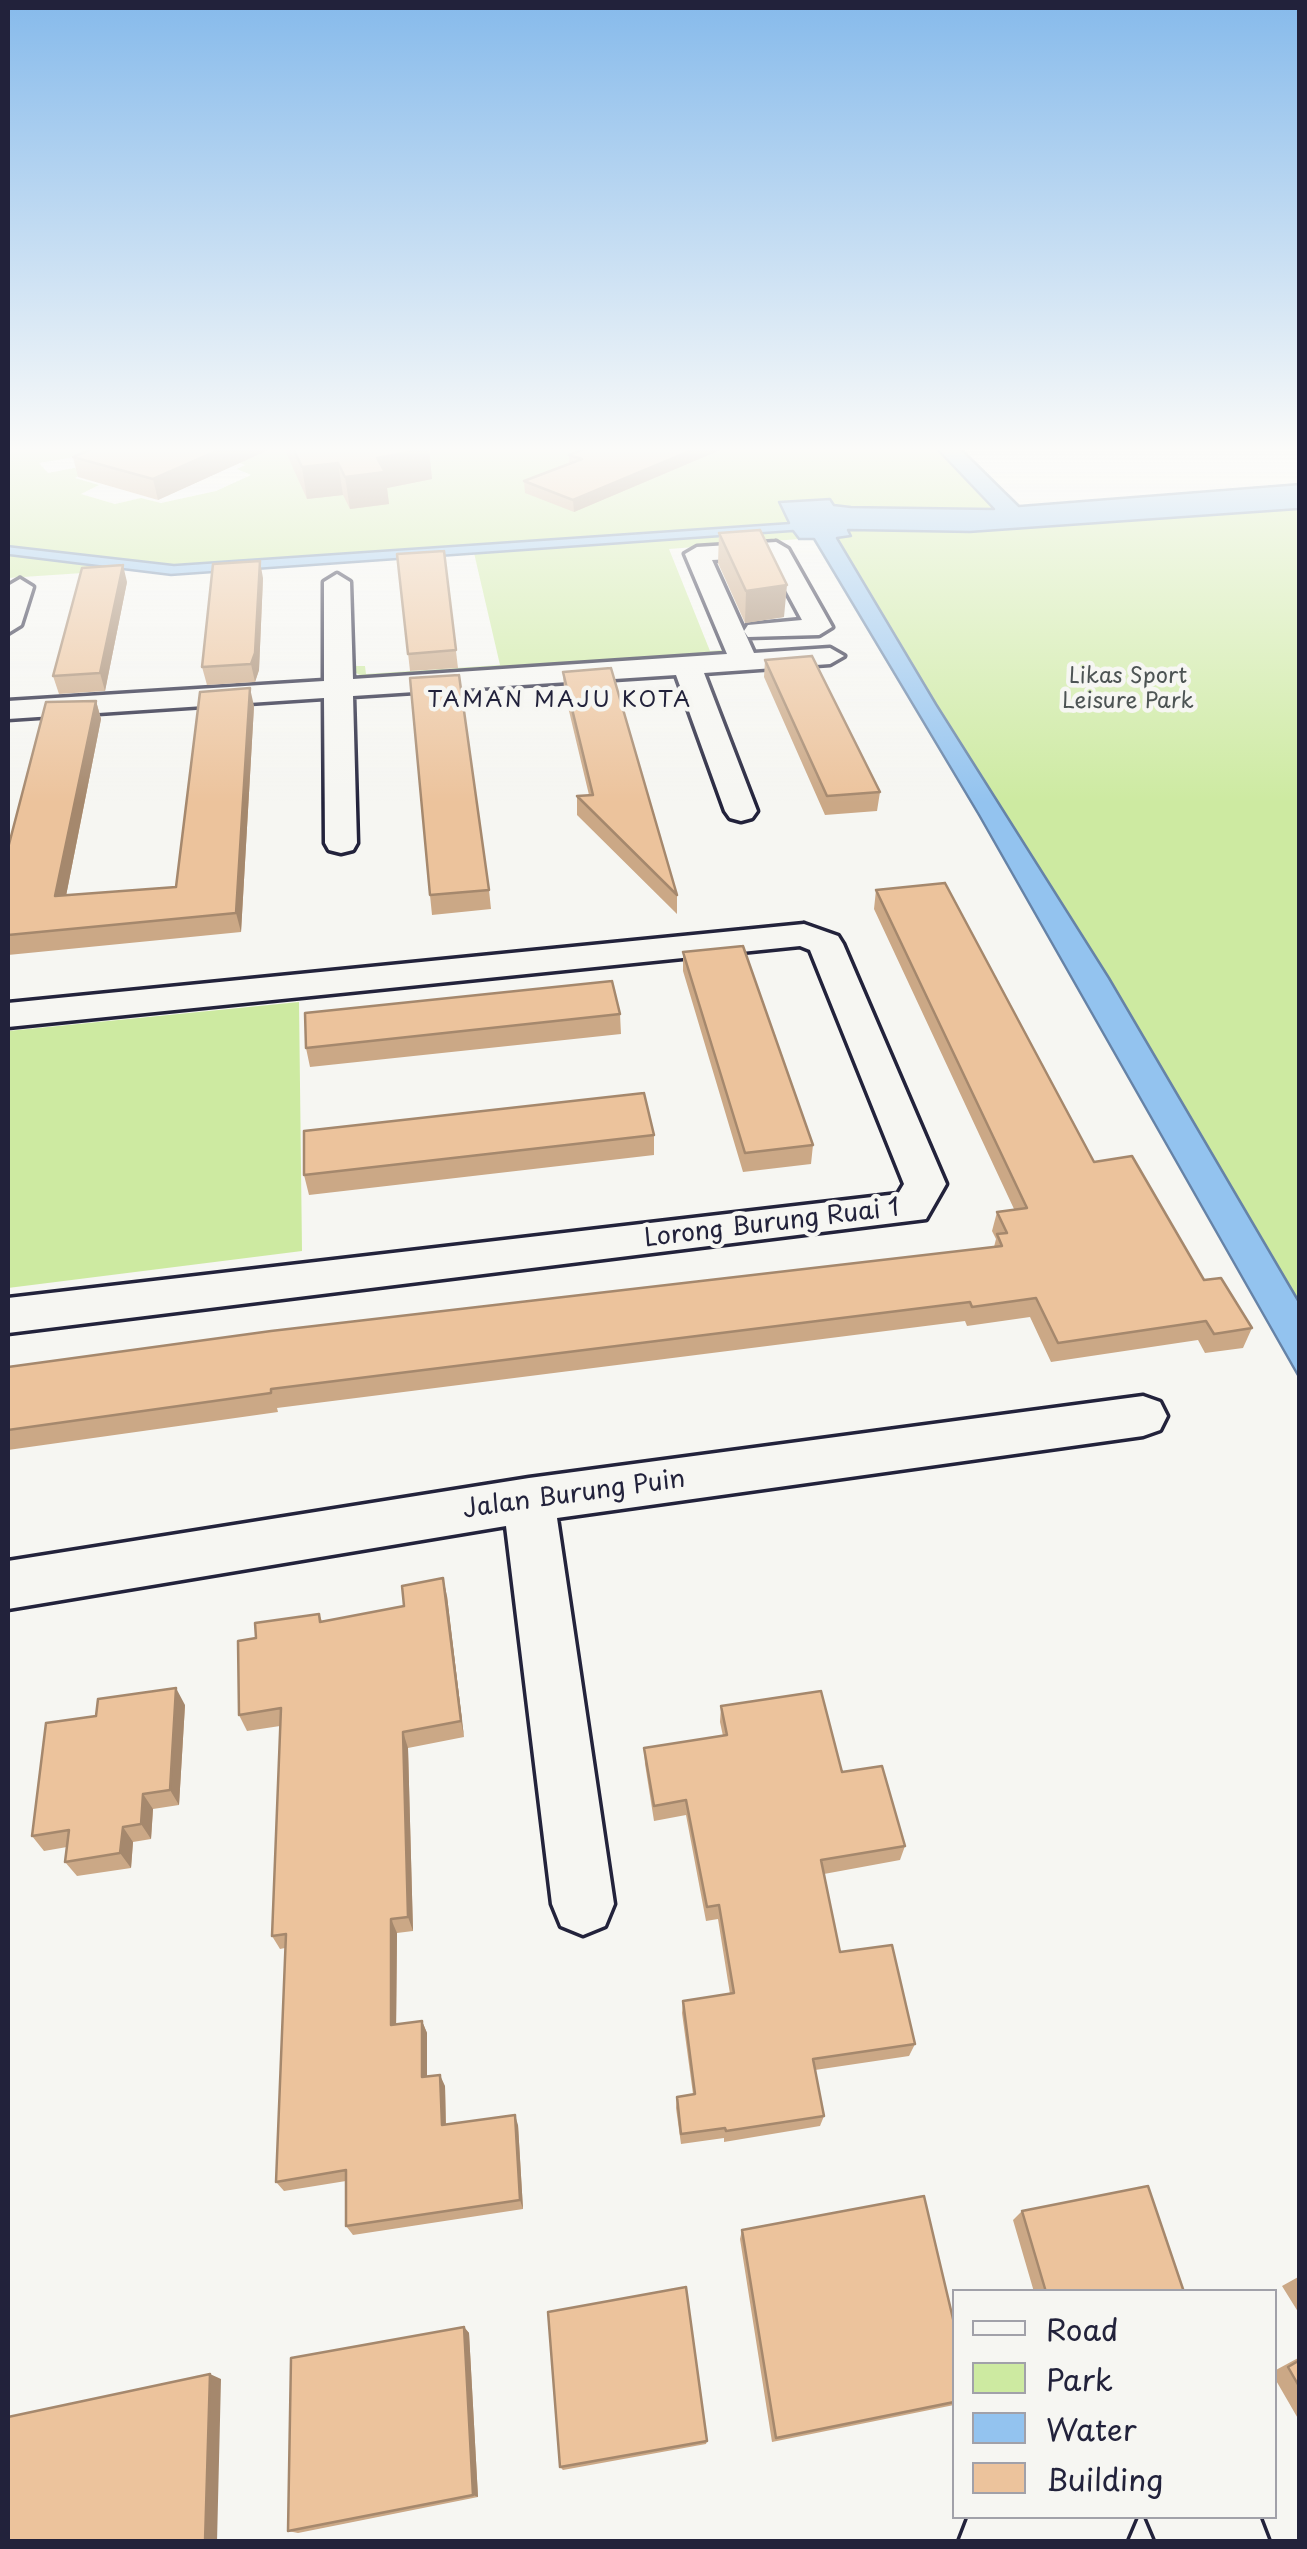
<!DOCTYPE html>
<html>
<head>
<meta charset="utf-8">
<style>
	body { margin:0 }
	#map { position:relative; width:1307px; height:2549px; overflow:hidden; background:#f6f6f2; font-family:"Playpen Sans",sans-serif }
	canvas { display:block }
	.frame { position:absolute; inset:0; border:10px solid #22223b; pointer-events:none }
	.legend { position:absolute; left:952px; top:2289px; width:325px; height:230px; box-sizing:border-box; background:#f6f6f2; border:2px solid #a1a1a9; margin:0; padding:12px 18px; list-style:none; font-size:30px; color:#22223b }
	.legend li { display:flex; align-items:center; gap:20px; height:50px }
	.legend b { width:50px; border:2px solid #a1a1a9 }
</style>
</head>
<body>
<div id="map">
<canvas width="1307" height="2549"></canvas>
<div class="frame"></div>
<ul class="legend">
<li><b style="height:12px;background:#f6f6f2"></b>Road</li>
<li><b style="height:28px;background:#cdeaa1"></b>Park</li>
<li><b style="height:28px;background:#93c3ef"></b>Water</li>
<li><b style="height:28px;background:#ecc39c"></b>Building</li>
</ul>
</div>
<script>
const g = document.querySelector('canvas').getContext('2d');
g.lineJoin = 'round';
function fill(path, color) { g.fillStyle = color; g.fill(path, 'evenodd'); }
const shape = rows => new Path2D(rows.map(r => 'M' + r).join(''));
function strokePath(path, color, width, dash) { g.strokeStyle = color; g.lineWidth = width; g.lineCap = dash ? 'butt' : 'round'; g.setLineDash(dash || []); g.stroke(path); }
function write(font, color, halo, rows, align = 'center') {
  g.font = font + ' "Playpen Sans",sans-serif'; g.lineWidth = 9; g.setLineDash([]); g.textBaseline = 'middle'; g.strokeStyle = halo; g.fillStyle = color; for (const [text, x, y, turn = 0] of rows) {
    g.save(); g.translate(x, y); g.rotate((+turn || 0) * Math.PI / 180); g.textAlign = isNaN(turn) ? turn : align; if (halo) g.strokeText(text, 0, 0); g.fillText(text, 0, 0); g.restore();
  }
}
fill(shape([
	[8,446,139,446,39,463,48,473,74,468,88,471,75,478,99,485,81,494,115,504,141,498,161,503,216,491,251,475,237,469,245,465,237,462,263,446,934,446,996,509,851,507,833,505,829,499,780,502,790,523,174,565,8,546],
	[1299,509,1299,1302,1109,978,936,704,837,537,850,536,847,530,970,532],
	[794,531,799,539,669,549,710,651,722,650,720,657,372,681,356,673,355,666,365,666,366,674,500,665,474,553],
	[8,555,128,570,8,578],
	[299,1002,302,1251,8,1288,8,1031]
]), '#cdeaa1');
const water = shape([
	[934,446,958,446,1019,506,1299,484,1299,509,970,532,848,530,851,536,837,538,936,704,1109,978,1299,1302,1299,1377,979,815,814,539,799,539,793,531,171,575,8,555,8,546,174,565,789,523,779,502,830,499,834,505,851,507,994,509,934,446]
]);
fill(water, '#93c3ef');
strokePath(water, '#6683a7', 2.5);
const minor = shape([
	[776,542,788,549,832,627,819,635,748,637,744,631,748,625,802,620,768,557,712,560,754,653,830,648,844,656,830,664,704,673,757,811,752,818,741,821,730,818,725,811,676,675,353,696,357,843,353,850,341,853,329,850,325,843,324,698,8,719,8,701,324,681,324,582,337,574,350,582,353,679,727,654,685,554,697,547,776,542],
	[20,579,33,587,21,625,8,633,8,586,20,579],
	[804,924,838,936,843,944,946,1184,926,1219,8,1333,8,1298,898,1194,904,1184,810,950,800,946,8,1027,8,1003,804,924],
	[1143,1396,1160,1402,1167,1416,1160,1430,1143,1436,557,1518,614,1904,605,1926,583,1935,561,1926,552,1904,506,1526,8,1609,8,1561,529,1478,1143,1396],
	[969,2516,1136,2516,1125,2542,959,2542,969,2516],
	[1146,2516,1259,2516,1269,2542,1157,2542,1146,2516]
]);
strokePath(minor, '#22223b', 7);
fill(minor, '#f6f6f2');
fill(shape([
	[99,446,277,446,158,500,78,477,73,457],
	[283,446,428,446,432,479,387,488,389,504,350,509,343,495,307,499],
	[592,446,725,446,725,448,574,512,525,493,524,481,569,464,569,455],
	[719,533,784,617,745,623,718,563],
	[444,551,458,668,410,671,397,554],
	[263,578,259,670,255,682,207,685,202,667],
	[127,582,105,691,59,694,53,676],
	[765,660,880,792,877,811,825,815,764,677],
	[563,672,677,895,677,914,577,815,577,796,589,795,564,690],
	[96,701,101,719,66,896,176,887,254,706,241,932,8,955,8,848],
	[489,890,491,909,432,915,430,895],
	[876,890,1094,1162,1204,1280,1252,1328,1243,1348,1205,1353,1198,1340,1051,1362,1030,1317,967,1326,965,1321,277,1408,278,1412,8,1450,8,1367,994,1247,996,1239,992,1231,997,1212,1014,1209,874,909],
	[683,952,813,1145,811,1164,743,1172,683,971],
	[620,1014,621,1034,310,1067,306,1048],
	[654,1135,654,1155,309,1195,304,1175],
	[447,1596,464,1737,408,1748,413,1931,397,1933,396,2024,422,2021,427,2033,427,2076,445,2086,446,2125,518,2125,523,2209,353,2235,346,2226,346,2181,284,2191,276,2182,285,1948,280,1949,272,1936,280,1726,247,1731,239,1715,256,1638,319,1614,322,1621,404,1606],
	[185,1705,179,1805,153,1809,151,1839,133,1842,131,1868,77,1876,65,1862,67,1847,44,1851,32,1836],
	[721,1706,842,1772,905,1846,900,1860,824,1874,840,1952,915,2044,909,2056,815,2070,824,2116,820,2126,724,2142,724,2138,681,2144,676,2108,677,2097,693,2094,682,2013,683,2001,730,1994,718,1919,706,1921,686,1815,654,1821,645,1764,644,1748,723,1736,720,1722],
	[1022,2211,1184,2292,1034,2292,1013,2220],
	[742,2230,954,2323,954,2405,772,2442,740,2239],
	[1300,2276,1300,2315,1282,2286],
	[464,2327,469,2333,478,2497,298,2533,288,2531],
	[1300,2357,1300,2422,1274,2377,1274,2371],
	[707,2441,706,2444,563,2470,560,2467]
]), '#cba886');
fill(shape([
	[228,446,277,446,158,500,153,479],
	[702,446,725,446,725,448,574,512,573,500],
	[429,448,432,479,387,488,389,504,350,509,345,477,377,458],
	[338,463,343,495,307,499,302,467],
	[260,561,263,578,259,670,255,682,251,664],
	[123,565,127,582,105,691,100,673],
	[787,585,784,617,745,623,746,591],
	[250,688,254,706,241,932,236,913],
	[96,701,101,719,62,916,55,896],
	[443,1578,447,1596,464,1737,461,1721],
	[176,1688,185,1705,179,1805,170,1790],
	[403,1732,408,1748,413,1931,408,1917],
	[143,1794,153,1809,151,1839,141,1824],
	[123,1827,133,1842,131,1868,120,1853],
	[391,1919,397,1933,396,2037,391,2025],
	[422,2021,427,2033,427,2088,422,2077],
	[440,2075,445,2086,446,2136,442,2125],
	[515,2115,518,2125,523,2209,520,2200],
	[464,2327,469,2333,478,2497,473,2495],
	[210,2374,221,2379,217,2542,205,2542]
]), '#a5886d');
const building = shape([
	[99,446,228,446,153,479,73,457,99,446],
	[292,446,428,446,429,448,377,458,385,472,345,477,338,463,302,467,292,446],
	[592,446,702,446,573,500,524,481,582,459,569,455,592,446],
	[760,530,787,585,746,591,719,533,760,530],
	[444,551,456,650,408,654,397,554,444,551],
	[260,561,255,653,251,664,202,667,213,564,260,561],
	[123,565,100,673,53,676,82,568,123,565],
	[812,656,880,792,827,796,765,660,812,656],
	[611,668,677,895,577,796,593,795,563,672,611,668],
	[459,675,489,890,430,895,410,678,459,675],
	[250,688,236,913,8,935,8,848,46,702,96,701,55,896,176,887,200,692,250,688],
	[945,883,1094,1162,1132,1156,1204,1280,1221,1278,1252,1328,1214,1334,1206,1321,1058,1343,1036,1298,972,1307,970,1302,271,1389,271,1393,8,1430,8,1367,271,1331,1002,1246,997,1234,1007,1233,997,1212,1027,1208,876,890,945,883],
	[743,946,813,1145,745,1153,683,952,743,946],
	[612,981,620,1014,306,1048,305,1013,612,981],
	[644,1093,654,1135,304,1175,304,1131,644,1093],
	[443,1578,461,1721,403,1732,408,1917,391,1919,391,2025,422,2021,422,2077,440,2075,442,2125,515,2115,520,2200,346,2226,346,2170,276,2182,286,1934,272,1936,281,1708,239,1715,238,1641,256,1638,255,1623,319,1614,320,1622,404,1606,402,1586,443,1578],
	[176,1688,170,1790,143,1794,141,1824,123,1827,120,1853,65,1862,69,1830,32,1836,46,1723,96,1716,98,1699,176,1688],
	[821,1691,842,1772,882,1766,905,1846,821,1860,840,1952,892,1945,915,2044,813,2059,824,2116,726,2131,725,2128,681,2134,677,2097,695,2094,683,2001,734,1993,719,1905,707,1907,686,1800,654,1806,644,1748,727,1735,721,1706,821,1691],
	[1148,2186,1184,2292,1046,2292,1022,2211,1148,2186],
	[924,2196,954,2323,954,2402,776,2438,742,2230,924,2196],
	[686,2287,707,2441,560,2467,548,2312,686,2287],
	[464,2327,473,2495,288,2531,291,2358,464,2327],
	[1300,2360,1300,2388,1288,2367,1300,2360],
	[210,2374,205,2542,8,2542,8,2417,210,2374]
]);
fill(building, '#ecc39c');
strokePath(building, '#a5886d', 2.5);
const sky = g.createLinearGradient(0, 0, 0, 803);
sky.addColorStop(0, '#86baeb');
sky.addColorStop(0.56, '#fbfbf9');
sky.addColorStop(1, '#fbfbf900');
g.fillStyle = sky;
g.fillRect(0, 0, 1307, 803);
write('22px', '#4d5454', '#f6f6f2', [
	["Likas Sport",1128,677],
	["Leisure Park",1128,702]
]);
g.letterSpacing = '2.5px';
write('22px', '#22223b', '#f6f6f2', [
	["TAMAN MAJU KOTA",560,701]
]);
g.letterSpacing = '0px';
write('25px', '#22223b', '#f6f6f2', [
	["Lorong Burung Ruai 1",772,1224,-7],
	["Jalan Burung Puin",574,1495,-8]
]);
</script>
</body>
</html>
